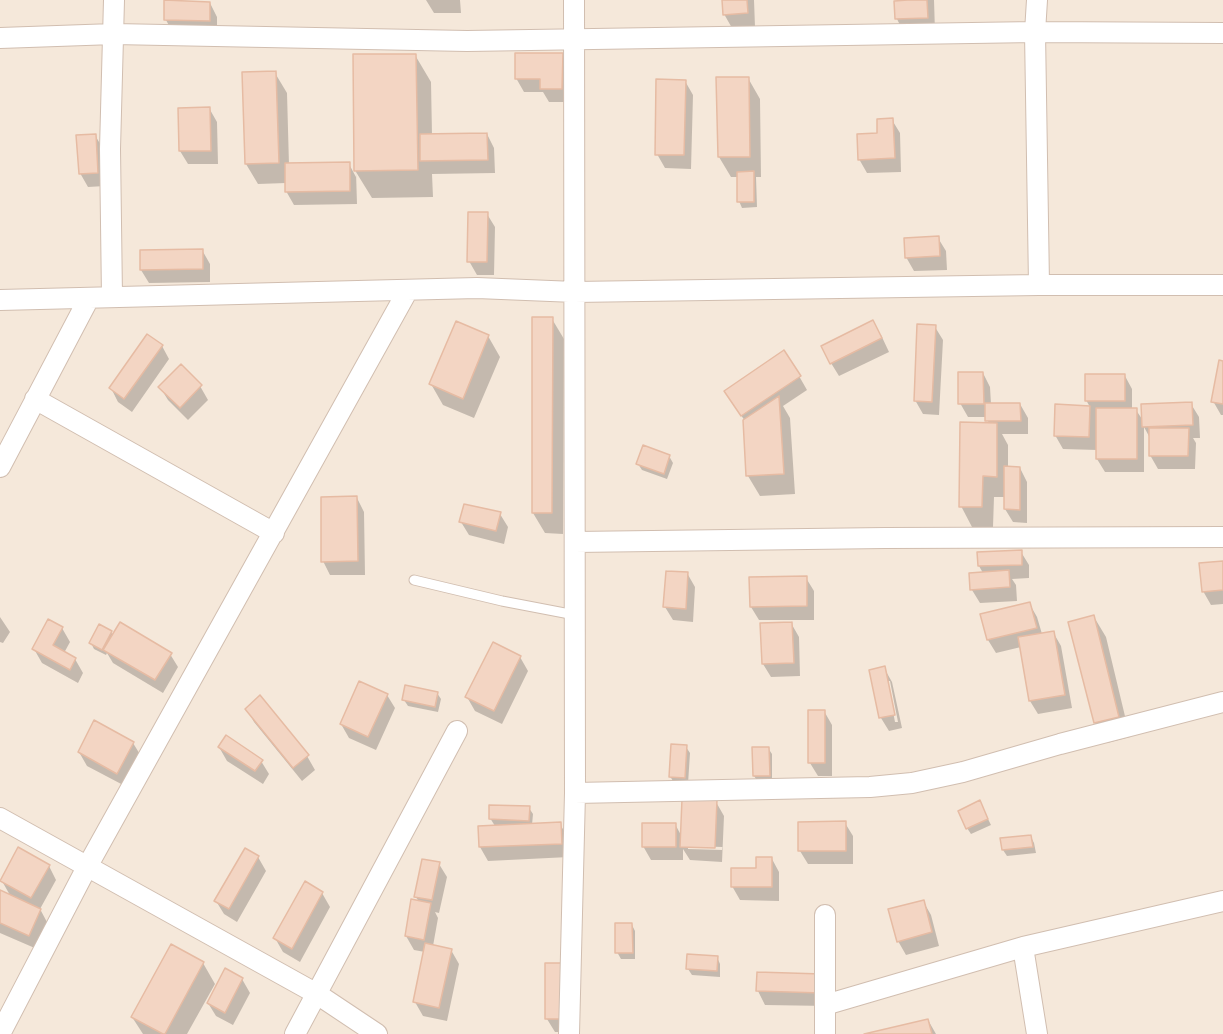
<!DOCTYPE html>
<html>
<head>
<meta charset="utf-8">
<style>
	body { margin:0 }
	canvas { display:block; background:#fdf6ec }
</style>
</head>
<body>
<canvas width="1223" height="1034"></canvas>
<script>
const g = document.querySelector('canvas').getContext('2d');
g.lineJoin = 'round';
function fill(path, color) { g.fillStyle = color; g.fill(path, 'evenodd'); }
const shape = rows => new Path2D(rows.map(r => 'M' + r).join(''));
function strokePath(path, color, width, dash) { g.strokeStyle = color; g.lineWidth = width; g.lineCap = dash ? 'butt' : 'round'; g.setLineDash(dash || []); g.stroke(path); }
fill(shape([
	[0,0,1223,0,1223,1034,0,1034]
]), '#f5e8da');
fill(shape([
	[426,0,460,0,461,13,434,13],
	[724,0,754,0,755,27,732,28,724,14],
	[909,0,934,0,935,32,904,33,897,19],
	[210,3,217,17,217,35,173,33,166,20],
	[415,55,431,82,432,135,487,134,494,148,495,173,432,174,433,197,372,198,356,172,357,204,294,205,286,191,286,183,258,184,246,164,275,73,287,93,289,165,349,164,356,177,354,56],
	[562,55,570,68,569,102,549,102,543,92,524,92,516,78],
	[748,78,760,99,761,177,756,177,757,207,742,208,739,201,738,177,731,177,719,157],
	[685,81,693,95,691,169,665,168,657,154],
	[209,108,217,122,218,164,188,164,180,151],
	[892,120,900,133,901,172,867,173,859,159],
	[95,135,103,149,105,186,88,187,80,173],
	[487,214,495,227,494,275,477,275,469,261],
	[938,238,946,251,947,270,914,271,906,257],
	[202,250,210,264,210,282,149,283,141,270],
	[552,319,564,339,563,534,545,533,533,513],
	[935,327,943,340,939,415,923,414,915,400],
	[881,335,889,352,839,376,831,363],
	[488,336,500,357,474,418,443,405,431,384],
	[162,346,169,359,132,412,118,402,111,388],
	[1223,363,1223,415,1221,415,1213,401],
	[983,373,990,387,991,404,1020,404,1028,418,1028,434,1002,434,1008,445,1008,468,1020,468,1027,482,1027,523,1013,522,1005,509,1005,497,994,497,993,527,972,527,961,506,989,424,987,417,968,417,960,403],
	[799,376,807,390,783,406,790,418,795,494,760,496,748,476,745,421,734,405],
	[1125,376,1132,389,1132,410,1136,410,1144,422,1191,404,1199,417,1200,438,1193,438,1196,443,1195,469,1158,469,1150,455,1150,438,1144,427,1144,472,1105,472,1097,459,1097,450,1063,449,1055,435,1056,406,1090,407,1086,400],
	[200,386,208,400,188,420,168,400,160,387],
	[669,456,673,463,667,479,642,470,638,464],
	[357,498,364,512,365,575,330,575,323,561],
	[500,514,508,527,504,544,469,535,461,522],
	[1021,552,1029,565,1029,578,1012,579,1016,585,1017,601,980,603,972,590,983,573,979,566],
	[1223,563,1223,604,1211,605,1203,591],
	[687,573,695,587,693,622,673,620,665,607],
	[806,578,814,591,814,620,759,620,751,607],
	[1029,603,1037,617,1042,634,1053,632,1061,646,1072,708,1038,714,1030,701,1021,647,996,653,988,640],
	[0,617,10,632,3,643,0,642],
	[1094,617,1106,637,1130,737,1107,743,1095,723,1070,623],
	[791,623,799,637,800,676,771,677,763,664],
	[62,628,70,642,64,653,75,659,83,673,78,683,42,663,34,649],
	[111,632,113,636,170,654,178,667,163,693,113,663,107,653,106,655,94,649,91,643],
	[520,657,528,671,502,724,475,711,467,697],
	[884,668,892,682,902,728,889,731,881,718,871,671],
	[887,681,890,681,898,722,895,722],
	[437,693,441,699,438,712,408,706,404,700],
	[387,695,395,708,376,750,349,738,341,724],
	[247,709,307,756,315,770,302,781,254,722],
	[824,711,832,725,832,776,818,776,810,763],
	[133,743,141,756,125,786,87,766,79,752],
	[219,747,261,761,269,774,263,784,227,761],
	[686,747,690,753,688,784,674,783,670,776],
	[768,748,772,754,772,782,758,782,754,776],
	[716,802,724,816,722,862,690,860,683,849,683,860,651,860,643,846,675,824,682,837],
	[688,846,723,847,723,850,688,849],
	[529,808,533,814,532,825,560,824,568,838,569,857,488,861,480,847,479,827,495,826,490,818],
	[983,809,991,825,971,834,967,828],
	[845,823,853,836,853,864,808,864,800,851],
	[1031,837,1034,843,1036,853,1007,856,1003,850],
	[258,857,266,871,237,922,224,914,216,901],
	[772,859,779,872,779,901,740,900,732,886],
	[439,864,447,877,439,913,435,912,438,918,433,946,451,950,459,964,447,1021,423,1016,415,1002,425,952,414,950,406,936,419,902,416,897],
	[49,866,56,880,40,909,48,924,37,949,0,933,0,892,11,897,2,881],
	[322,893,330,907,300,962,283,952,275,938],
	[923,901,931,915,939,946,906,955,898,941],
	[632,925,635,931,635,959,621,959,617,952],
	[717,957,720,964,720,977,692,975,688,969],
	[203,963,215,984,187,1034,143,1034,132,1017],
	[547,964,570,1032,555,1032,547,1019],
	[821,976,828,1006,765,1005,758,991],
	[242,979,250,993,233,1025,216,1016,208,1003],
	[928,1020,936,1034,870,1034]
]), '#0003');
const building = shape([
	[164,0,210,2,210,21,164,20,164,0],
	[722,0,747,0,748,13,723,15,722,0],
	[908,0,927,0,928,18,895,19,894,1,908,0],
	[515,53,563,53,562,89,540,89,540,79,515,79,515,53],
	[353,54,416,54,418,170,354,171,353,54],
	[276,71,279,163,245,164,242,72,276,71],
	[716,77,749,77,750,157,718,157,716,77],
	[656,79,686,80,684,155,655,155,656,79],
	[210,107,211,151,179,151,178,108,210,107],
	[893,118,895,158,858,160,857,134,877,133,877,119,893,118],
	[487,133,488,160,420,161,420,134,487,133],
	[96,134,98,173,79,174,76,135,96,134],
	[350,162,350,191,285,192,285,163,350,162],
	[754,171,754,202,737,202,737,172,754,171],
	[468,212,488,212,487,262,467,262,468,212],
	[939,236,940,256,905,258,904,238,939,236],
	[203,249,203,269,140,270,140,250,203,249],
	[532,317,553,317,552,513,532,513,532,317],
	[873,320,882,338,830,364,821,346,873,320],
	[456,321,489,335,463,399,429,384,456,321],
	[917,324,936,325,932,402,914,401,917,324],
	[147,334,163,345,124,399,109,388,147,334],
	[784,350,801,376,741,416,724,391,784,350],
	[1219,360,1223,361,1223,404,1211,402,1219,360],
	[181,364,202,385,180,408,158,387,181,364],
	[958,372,983,372,984,404,958,404,958,372],
	[1085,374,1125,374,1125,401,1085,401,1085,374],
	[779,396,784,474,746,476,743,420,779,396],
	[1192,402,1193,425,1142,427,1141,404,1192,402],
	[985,403,1020,403,1021,421,985,421,985,403],
	[1055,404,1090,406,1089,437,1054,436,1055,404],
	[1096,408,1137,408,1137,459,1096,459,1096,408],
	[960,422,997,423,997,477,983,476,982,507,959,507,960,422],
	[1149,428,1189,428,1188,456,1149,456,1149,428],
	[643,445,670,455,664,474,636,464,643,445],
	[1004,466,1020,467,1020,510,1004,509,1004,466],
	[357,496,358,561,321,562,321,497,357,496],
	[464,504,501,512,496,531,459,522,464,504],
	[1022,550,1022,565,978,566,977,552,1022,550],
	[1223,561,1223,590,1202,592,1199,563,1223,561],
	[1009,570,1010,587,970,590,969,573,1009,570],
	[666,571,688,572,686,609,663,607,666,571],
	[807,576,807,606,750,607,749,577,807,576],
	[1030,602,1037,628,987,640,980,614,1030,602],
	[1094,615,1119,717,1094,723,1068,622,1094,615],
	[48,619,63,627,53,645,76,658,70,670,32,649,48,619],
	[120,622,172,653,155,680,103,650,120,622],
	[792,622,794,663,762,664,760,623,792,622],
	[99,624,112,631,102,650,89,643,99,624],
	[1054,631,1065,695,1029,701,1018,637,1054,631],
	[493,642,521,656,494,711,465,697,493,642],
	[885,666,895,715,879,718,869,670,885,666],
	[359,681,388,694,368,737,340,724,359,681],
	[405,685,438,692,435,707,402,700,405,685],
	[260,695,309,755,293,768,245,709,260,695],
	[808,710,825,710,825,763,808,763,808,710],
	[94,720,134,742,117,774,78,752,94,720],
	[226,735,263,760,255,771,218,747,226,735],
	[671,744,687,745,685,778,669,777,671,744],
	[752,747,769,747,770,776,753,776,752,747],
	[682,799,717,800,715,848,680,847,682,799],
	[980,800,988,819,966,829,958,811,980,800],
	[489,805,530,806,529,821,489,819,489,805],
	[846,821,846,851,798,851,798,822,846,821],
	[561,822,562,844,479,847,478,826,561,822],
	[642,823,676,823,676,847,642,847,642,823],
	[1031,835,1033,847,1002,850,1000,838,1031,835],
	[18,847,50,865,31,898,0,881,18,847],
	[245,848,259,856,229,909,214,901,245,848],
	[756,857,772,857,772,887,731,887,731,868,756,868,756,857],
	[422,859,440,862,432,900,414,897,422,859],
	[305,881,323,892,292,949,273,938,305,881],
	[0,890,41,909,29,936,0,923,0,890],
	[411,899,431,903,424,940,405,936,411,899],
	[924,900,932,932,897,942,888,909,924,900],
	[615,923,632,923,633,953,615,953,615,923],
	[425,943,452,949,439,1008,413,1002,425,943],
	[171,944,204,962,165,1034,163,1034,131,1017,171,944],
	[687,954,718,956,717,971,686,969,687,954],
	[545,963,563,963,563,1019,545,1019,545,963],
	[225,968,243,978,225,1013,207,1003,225,968],
	[757,972,822,974,821,993,756,991,757,972],
	[928,1019,932,1034,864,1034,928,1019]
]);
fill(building, '#f3d5c3');
strokePath(building, '#e6bba3', 1.5);
const lane = shape([
	[414,580,502,601,575,615]
]);
const street = shape([
	[1037,0,1035,32,1039,285],
	[0,38,114,34,467,41,1035,32,1223,33],
	[112,297,110,149,114,0],
	[0,300,477,288,575,292,1039,285,1223,285],
	[35,399,274,533],
	[0,467,89,298],
	[575,542,885,538,1223,537],
	[575,793,870,787,912,783,963,772,1060,744,1223,702],
	[0,818,317,994,377,1034],
	[825,915,825,1034],
	[1023,947,1037,1034],
	[825,1005,1023,947,1223,901],
	[0,1034,87,867,408,290],
	[295,1034,457,731],
	[569,1034,575,793,574,0]
]);
strokePath(lane, '#d1beb0', 11);
strokePath(street, '#d1beb0', 22);
strokePath(lane, '#fff', 9);
strokePath(street, '#fff', 20);
</script>
</body>
</html>
